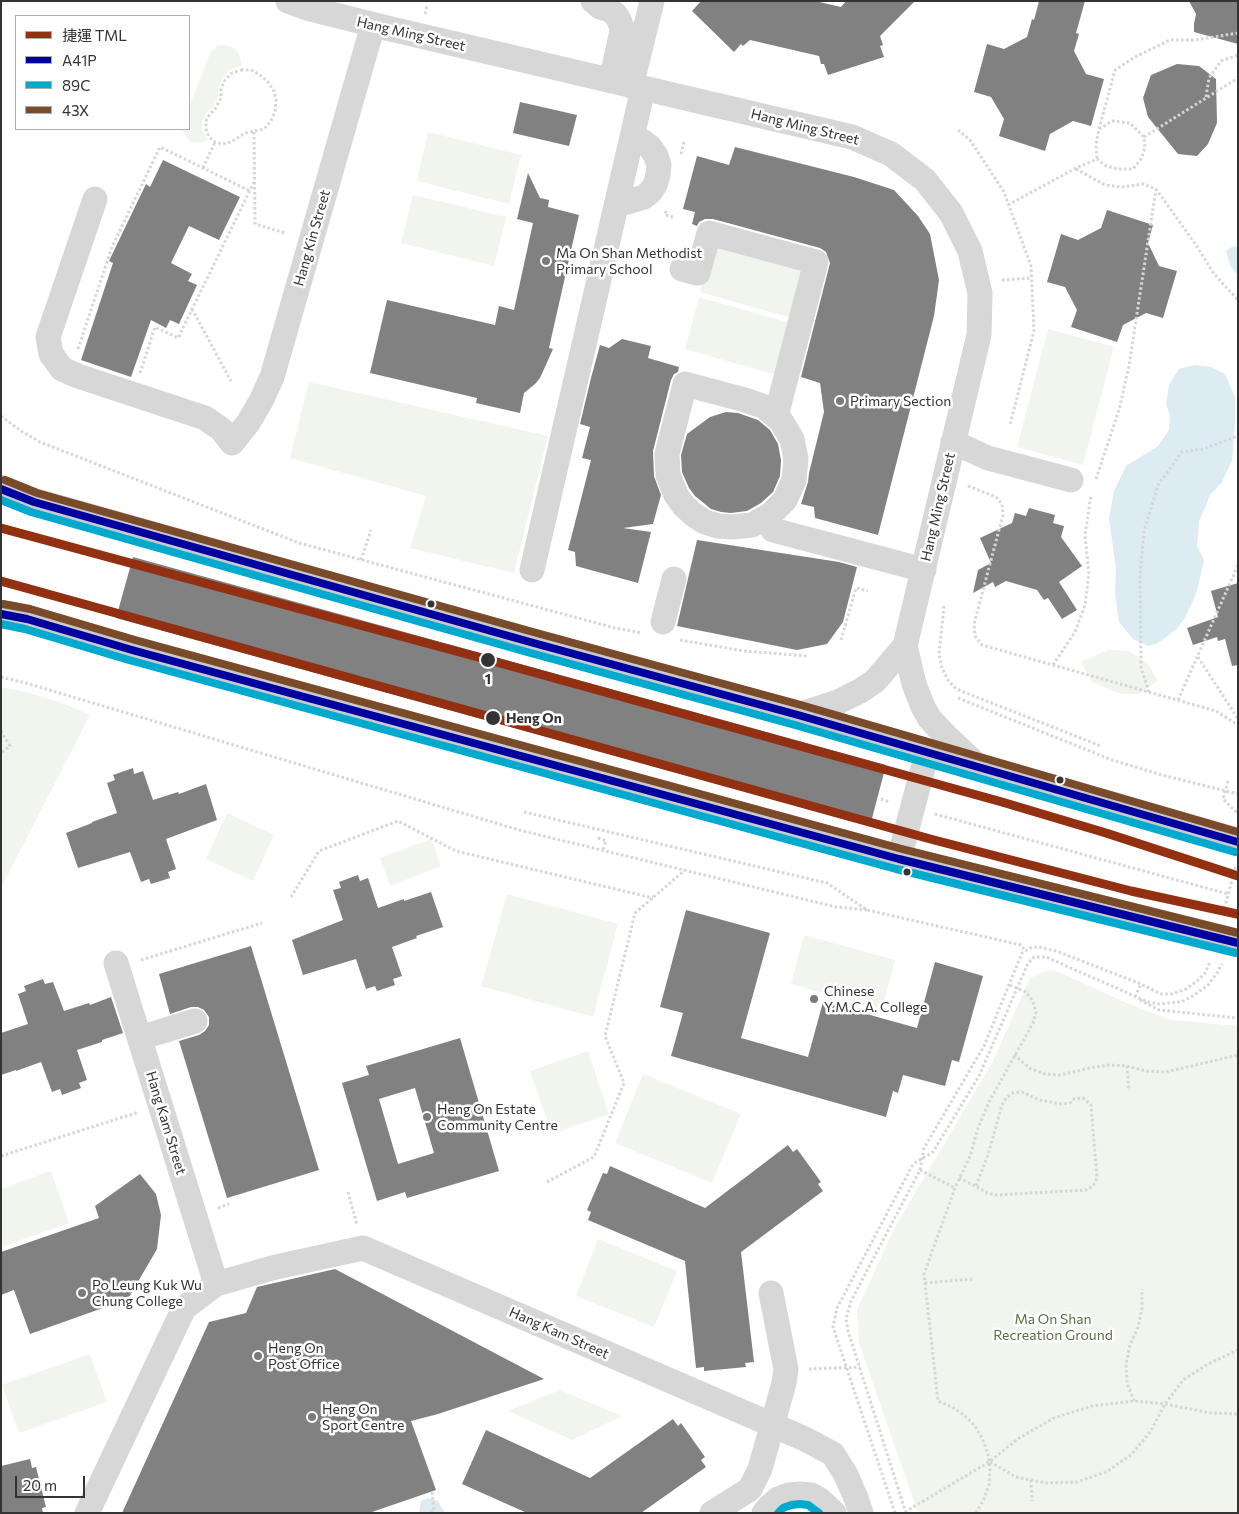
<!DOCTYPE html>
<html>
<head>
<meta charset="utf-8">
<style>
	body { margin:0 }
	#map { position:relative; width:1239px; height:1514px; overflow:hidden; background:#fff; font-family:Commissioner,"Noto Sans TC",sans-serif }
	canvas { display:block }
	.frame { position:absolute; inset:0; border:2px solid #333; pointer-events:none }
	.legend { position:absolute; left:15px; top:15px; width:175px; height:115px; box-sizing:border-box; background:#fff; border:1px solid #adadad; margin:0; padding:6px 9px; list-style:none; font-size:15px; color:#333 }
	.legend li { display:flex; align-items:center; gap:10px; height:25px }
	.legend b { width:25px; border:1px solid #adadad }
	.scale { position:absolute; left:15px; top:1476px; width:70px; height:22px; box-sizing:border-box; border:2px solid #333; border-top:0; padding-left:6px; font-size:15px; line-height:18px; white-space:nowrap; color:#333; -webkit-text-stroke:4px #fff; paint-order:stroke }
</style>
</head>
<body>
<div id="map">
<canvas width="1239" height="1514"></canvas>
<div class="frame"></div>
<ul class="legend">
<li><b style="height:6px;background:#923011"></b>捷運 TML</li>
<li><b style="height:6px;background:#0000a0"></b>A41P</li>
<li><b style="height:6px;background:#00a9ce"></b>89C</li>
<li><b style="height:6px;background:#7a4b2a"></b>43X</li>
</ul>
<div class="scale">20 m</div>
</div>
<script>
const g = document.querySelector('canvas').getContext('2d');
g.lineJoin = 'round';
function fill(path, color) { g.fillStyle = color; g.fill(path, 'evenodd'); }
const shape = rows => new Path2D(rows.map(r => 'M' + r).join(''));
function strokePath(path, color, width, dash) { g.strokeStyle = color; g.lineWidth = width; g.lineCap = dash ? 'butt' : 'round'; g.setLineDash(dash || []); g.stroke(path); }
function write(font, color, halo, rows, align = 'center') {
  g.font = font + ' Commissioner,sans-serif'; g.lineWidth = 5; g.setLineDash([]); g.textBaseline = 'middle'; g.strokeStyle = halo; g.fillStyle = color; for (const [text, x, y, turn = 0] of rows) {
    g.save(); g.translate(x, y); g.rotate((+turn || 0) * Math.PI / 180); g.textAlign = isNaN(turn) ? turn : align; if (halo) g.strokeText(text, 0, 0); g.fillText(text, 0, 0); g.restore();
  }
}
fill(shape([
	[224,45,232,47,238,52,241,59,241,66,230,70,223,78,218,88,218,98,213,107,207,112,202,120,202,130,208,140,200,143,192,142,186,137,182,129,189,129,189,107,211,51,217,46],
	[428,132,521,155,509,204,417,181],
	[413,195,506,217,494,266,401,243],
	[715,240,810,267,795,319,700,292],
	[699,297,794,324,780,376,685,349],
	[1048,329,1114,347,1083,465,1017,447],
	[309,382,548,436,514,573,410,548,426,496,290,458],
	[1108,650,1129,651,1149,665,1158,681,1139,694,1120,694,1092,682,1081,662],
	[1,687,26,692,62,703,90,715,1,888],
	[227,813,274,835,253,881,206,859],
	[431,839,441,866,390,886,380,858],
	[507,894,618,924,593,1017,481,986],
	[804,935,895,960,882,1009,791,984],
	[1052,969,1131,1005,1171,1020,1238,1026,1238,1513,918,1513,859,1343,857,1310,894,1229,993,1061,1030,978],
	[588,1051,609,1114,552,1134,530,1071],
	[643,1074,741,1114,712,1183,615,1143],
	[51,1171,69,1223,1,1247,1,1189],
	[598,1239,677,1271,654,1327,576,1296],
	[90,1354,107,1402,19,1433,2,1385],
	[560,1390,622,1416,572,1440,508,1411]
]), '#f1f5ed');
fill(shape([
	[1238,246,1238,276,1230,265,1226,251,1232,247],
	[1195,365,1211,367,1225,374,1235,397,1235,422,1232,461,1222,482,1210,495,1199,522,1197,546,1204,560,1197,591,1191,605,1185,618,1177,629,1158,643,1148,646,1133,639,1119,622,1115,594,1116,569,1109,518,1114,491,1126,466,1158,446,1169,430,1170,416,1166,404,1169,385,1179,369],
	[428,1498,438,1501,445,1513,419,1513,421,1501]
]), '#ddebf3');
fill(shape([
	[701,1,815,1,841,7,846,1,915,1,880,36,883,45,880,46,884,57,828,75,824,64,821,64,819,56,750,40,743,46,741,44,734,52,692,11],
	[1039,1,1085,1,1076,33,1079,34,1074,51,1086,74,1104,79,1091,126,1073,121,1050,134,1045,151,999,136,1004,119,991,97,974,92,987,44,1004,49,1027,37,1032,19,1034,20],
	[1189,1,1238,1,1238,44,1194,32,1194,24,1196,14],
	[1177,64,1199,66,1216,79,1217,123,1208,144,1197,156,1178,154,1148,117,1143,98,1151,75],
	[520,102,577,115,569,146,513,133],
	[735,147,854,177,894,190,918,216,930,234,939,280,934,316,878,535,815,518,814,507,801,504,808,482,809,473,824,412,820,383,801,377,830,263,826,252,820,248,713,219,705,219,699,222,697,226,692,224,695,212,683,209,697,156,729,165],
	[163,160,240,197,219,240,189,226,171,263,192,274,188,281,197,285,179,324,170,320,166,328,151,320,131,377,81,360,113,263,109,261,146,184,150,187],
	[528,173,540,198,549,200,548,207,579,215,549,348,553,349,540,378,535,384,524,393,520,413,476,403,477,398,370,373,387,300,495,325,499,306,514,310,533,223,517,219],
	[1107,210,1153,225,1148,243,1159,266,1177,271,1163,318,1146,313,1123,325,1117,342,1071,327,1077,310,1065,287,1047,282,1061,234,1078,240,1101,228],
	[622,339,651,346,648,358,679,367,678,372,674,374,671,380,653,451,654,476,661,495,653,524,623,528,651,532,638,583,576,566,575,552,568,550,591,460,582,458,590,427,580,424,591,378,600,345,609,348],
	[726,412,738,413,758,420,770,430,778,444,781,460,780,476,773,492,761,503,747,511,731,513,721,512,711,509,695,496,689,488,682,472,681,455,687,434,710,417],
	[1029,508,1055,515,1053,523,1064,526,1061,537,1082,566,1059,582,1077,610,1062,619,1048,598,1044,600,1037,590,1006,581,995,587,993,582,973,593,978,570,991,563,980,538,1012,523,1015,513,1026,516],
	[697,540,839,562,857,567,843,622,827,644,797,650,677,626],
	[133,557,886,765,870,826,116,618],
	[1238,583,1238,665,1232,666,1225,639,1218,641,1217,637,1193,645,1187,628,1218,617,1211,591],
	[133,768,134,774,143,771,153,800,178,792,179,794,206,784,217,820,166,839,176,869,168,872,170,878,151,884,149,879,141,882,130,852,78,868,66,833,92,823,92,822,117,813,107,783,115,780,113,775],
	[358,875,360,881,368,878,378,908,404,899,404,901,431,892,443,927,416,936,417,938,392,947,402,976,393,979,395,985,377,991,375,986,366,989,356,959,303,975,292,940,343,920,333,890,341,888,339,882],
	[686,910,770,933,741,1038,808,1057,823,1002,917,1028,935,962,983,976,959,1062,952,1060,945,1086,903,1075,898,1093,893,1091,886,1117,671,1056,683,1013,660,1007],
	[251,946,319,1170,227,1198,179,1041,199,1035,205,1031,209,1025,209,1017,204,1010,198,1007,191,1007,170,1014,159,974],
	[43,979,45,984,53,982,64,1011,89,1003,90,1005,111,997,123,1033,102,1040,102,1042,77,1050,87,1080,79,1083,81,1088,62,1095,60,1089,52,1092,41,1062,16,1071,16,1070,1,1075,1,1033,28,1024,18,994,26,991,24,986],
	[460,1038,499,1171,407,1198,405,1192,377,1201,342,1083,369,1075,366,1066],
	[415,1088,434,1153,398,1164,379,1099],
	[788,1145,793,1152,797,1149,821,1182,818,1184,823,1191,741,1252,754,1362,745,1363,746,1367,704,1371,704,1367,696,1368,685,1261,588,1220,591,1212,587,1210,603,1173,607,1174,610,1166,705,1208],
	[140,1174,156,1194,161,1215,157,1249,128,1299,30,1334,14,1290,1,1295,1,1252,99,1218,95,1206],
	[335,1269,544,1379,438,1414,411,1421,436,1490,369,1513,122,1513,209,1322,246,1313,257,1287],
	[673,1419,678,1426,681,1423,705,1457,701,1460,706,1467,641,1513,527,1513,462,1484,486,1430,590,1478],
	[30,1459,32,1468,36,1467,46,1507,42,1508,43,1513,1,1513,1,1466]
]), '#818181');
strokePath(shape([
	[425,14,427,6],
	[241,70,251,70,260,75,268,82,274,91,276,101,275,111,271,121,264,129,245,133,231,142,223,144,215,142,209,137,206,129,206,121,210,114,215,109,221,98,221,89,225,80,232,73,241,70],
	[1206,97,1209,78,1221,61,1238,55],
	[1099,129,1115,70,1135,57,1170,40,1195,40,1238,33],
	[958,130,970,140,1004,192,1031,266,1034,331,1010,425],
	[254,132,255,224,285,233],
	[1144,137,1238,78],
	[681,154,684,142],
	[203,168,215,142],
	[1076,169,1105,185,1122,187,1143,184,1156,189,1196,245,1214,274,1238,300],
	[1008,205,1076,168,1097,159,1106,166,1118,169,1133,169,1141,159,1145,148,1144,137,1130,123,1112,121,1099,129,1096,145,1097,159],
	[666,211,665,215,673,217],
	[1002,280,1032,278],
	[192,309,231,381],
	[78,349,112,247,160,147,250,191],
	[140,373,155,327,178,338,254,182],
	[1,416,21,431,40,442,299,543,615,628,642,633],
	[1096,479,1119,410,1129,366,1156,189],
	[968,486,996,497,1002,504,1003,515,974,624,975,636,982,645,1216,711,1238,725],
	[361,560,371,530],
	[944,606,939,654,942,668,948,680,954,687,961,691,1101,746],
	[680,640,744,651,807,656],
	[841,640,856,588,868,591],
	[1198,657,1238,719],
	[1053,665,1075,632,1085,605,1089,574,1085,535,1091,495],
	[1,677,26,683,519,830,836,907,867,910],
	[1149,692,1141,668,1140,575,1144,531,1158,485,1182,452,1203,449,1238,436],
	[958,698,1112,760,1162,775,1238,794],
	[1178,700,1238,565],
	[1,731,10,746,1,753],
	[1228,781,1223,799,1238,814],
	[881,799,890,802],
	[524,812,827,883,867,910,1021,945,1025,951],
	[935,814,1228,894],
	[598,838,606,841,603,850],
	[291,897,319,851,398,821,456,851,653,898],
	[1223,913,1236,866],
	[1235,917,1238,906],
	[141,960,262,923],
	[1135,997,1141,984],
	[1140,1000,1159,1010,1238,1018],
	[1014,1055,1031,1069,1045,1074,1060,1075,1090,1068,1109,1065,1127,1066,1146,1071,1166,1072,1238,1055],
	[1127,1066,1129,1091],
	[1,1156,139,1112],
	[920,1170,955,1188],
	[959,1178,981,1189,987,1193,996,1195,1086,1190,1093,1186,1097,1178,1091,1105,1083,1098,1074,1099,1070,1103,1061,1104,1039,1100,1022,1092,1013,1093,1006,1098,1002,1105,988,1155,976,1186],
	[547,1182,594,1157,624,1083,605,1036,635,913,685,870],
	[348,1192,357,1225],
	[218,1208,229,1204],
	[925,1283,973,1279],
	[809,1369,860,1367],
	[1134,1401,1127,1383,1126,1364,1130,1345,1138,1327,1142,1308,1142,1289],
	[990,1462,1016,1477,1046,1483,1077,1482,1106,1472,1131,1455,1151,1431,1165,1404,1183,1380,1208,1364,1238,1350],
	[1031,1480,1032,1501],
	[905,1512,989,1462,1019,1438,1054,1418,1092,1406,1134,1401,1165,1404,1211,1413,1238,1414],
	[431,1513,434,1511,432,1492],
	[895,1513,833,1327,837,1308,912,1166,916,1162,933,1152,979,1076,1028,963,1034,957,1046,957,1148,1002,1159,1004,1181,1002,1193,996,1208,985,1217,973,1222,964],
	[906,1513,848,1331,846,1319,851,1301,920,1170,924,1148,984,1046,1022,953,1032,947,1039,947,1056,951,1141,984,1161,994,1172,994,1186,989,1197,981,1205,973,1210,962],
	[976,1513,984,1499,989,1485,990,1469,988,1454,983,1440,975,1426,964,1415,952,1407,938,1401,924,1274,955,1188,970,1156,978,1128,989,1102,1033,1023,1036,1012,1033,1001,1026,992,1009,985]
]), '#d6d6d6', 3, [2.5, 2.5]);
strokePath(shape([
	[288,1,307,8,391,29,852,137,891,154,925,180,951,213,970,251,980,293,979,335,905,646,914,684,923,707,930,719,945,735,979,767],
	[593,1,600,7,608,9,615,14,619,20,622,28,621,36,611,81],
	[631,86,652,1],
	[95,199,48,337,51,354,62,369,78,376,205,418,221,429,232,443,248,423,261,401,272,377,373,25],
	[618,201,627,202,644,197,650,192,655,185,658,175,659,165,656,156,650,147,642,141,632,137],
	[682,269,698,273,709,233,816,262,776,416],
	[685,384,745,400,765,407,781,421,792,439,796,459,794,480,785,500,770,515,752,525,731,527,718,526,705,522,694,515,684,506,676,495,668,475,667,454,685,384],
	[953,442,988,458,1071,480],
	[773,530,924,570],
	[532,570,643,89],
	[663,622,674,579],
	[798,715,838,702,860,691,875,681,905,646],
	[899,859,927,753],
	[116,963,216,1284],
	[140,1038,195,1021],
	[87,1513,184,1308,216,1284,276,1267,363,1248,805,1439,833,1454,846,1475,856,1498,861,1513],
	[712,1513,750,1489,760,1469,784,1383,786,1369,771,1293],
	[764,1513,769,1507,778,1499,789,1495,800,1494,811,1495,820,1500,834,1513]
]), '#d7d7d7', 25);
strokePath(shape([
	[1,489,34,502,530,642,798,715,1238,842],
	[1,614,27,619,132,650,899,859,1190,931]
]), '#cacaca', 28);
strokePath(shape([
	[1190,931,1238,943]
]), '#cacaca', 28);
strokePath(shape([
	[1,489,34,502,530,642,798,715,1238,842],
	[1,614,27,619,132,650,899,859,1238,943]
]), '#0000a0', 8);
strokePath(shape([
	[1,500,31,512,527,652,795,725,1235,852],
	[1,624,25,629,129,660,896,869,1236,953],
	[778,1513,783,1508,791,1505,800,1504,808,1505,819,1513]
]), '#00a9ce', 8);
strokePath(shape([
	[5,480,37,493,533,632,801,705,1238,832],
	[3,604,30,609,135,640,902,849,1238,933]
]), '#7a4b2a', 8);
strokePath(shape([
	[1,528,489,660,1002,802,1106,833,1238,876],
	[1,581,934,840,1131,891,1237,914]
]), '#923011', 9);
for (const [x, y, r, color] of [
	[546,261,5,"#7a7a7a"],
	[840,401,5,"#7a7a7a"],
	[431,604,4.5,"#333"],
	[488,660,8,"#333"],
	[493,718,8,"#333"],
	[1060,780,4.5,"#333"],
	[907,872,4.5,"#333"],
	[814,999,5,"#7a7a7a"],
	[427,1117,5,"#7a7a7a"],
	[82,1293,5,"#7a7a7a"],
	[258,1356,5,"#7a7a7a"],
	[312,1417,5,"#7a7a7a"]
]) { const dot = new Path2D(); dot.arc(x, y, r, 0, 2 * Math.PI); g.fillStyle = color; g.fill(dot); strokePath(dot, '#fff', 2); }
write('14px', '#333', '#fff', [
	["Hang Ming Street",411,34,13],
	["Hang Ming Street",805,127,14],
	["Hang Kin Street",312,238,-74],
	["Hang Ming Street",938,507,-77],
	["Hang Kam Street",166,1123,73],
	["Hang Kam Street",559,1333,24]
]);
write('14px', '#333', '#fff', [
	["Ma On Shan Methodist",556,253],
	["Primary School",556,269],
	["Primary Section",850,401],
	["Chinese",824,991],
	["Y.M.C.A. College",824,1007],
	["Heng On Estate",437,1109],
	["Community Centre",437,1125],
	["Po Leung Kuk Wu",92,1285],
	["Chung College",92,1301],
	["Heng On",268,1348],
	["Post Office",268,1364],
	["Heng On",322,1409],
	["Sport Centre",322,1425]
], 'left');
write('bold 14px', '#333', '#fff', [
	["1",488,679],
	["Heng On",506,718,"left"]
]);
write('14px', '#56703f', '#fff', [
	["Ma On Shan",1053,1319],
	["Recreation Ground",1053,1335]
]);
</script>
</body>
</html>
